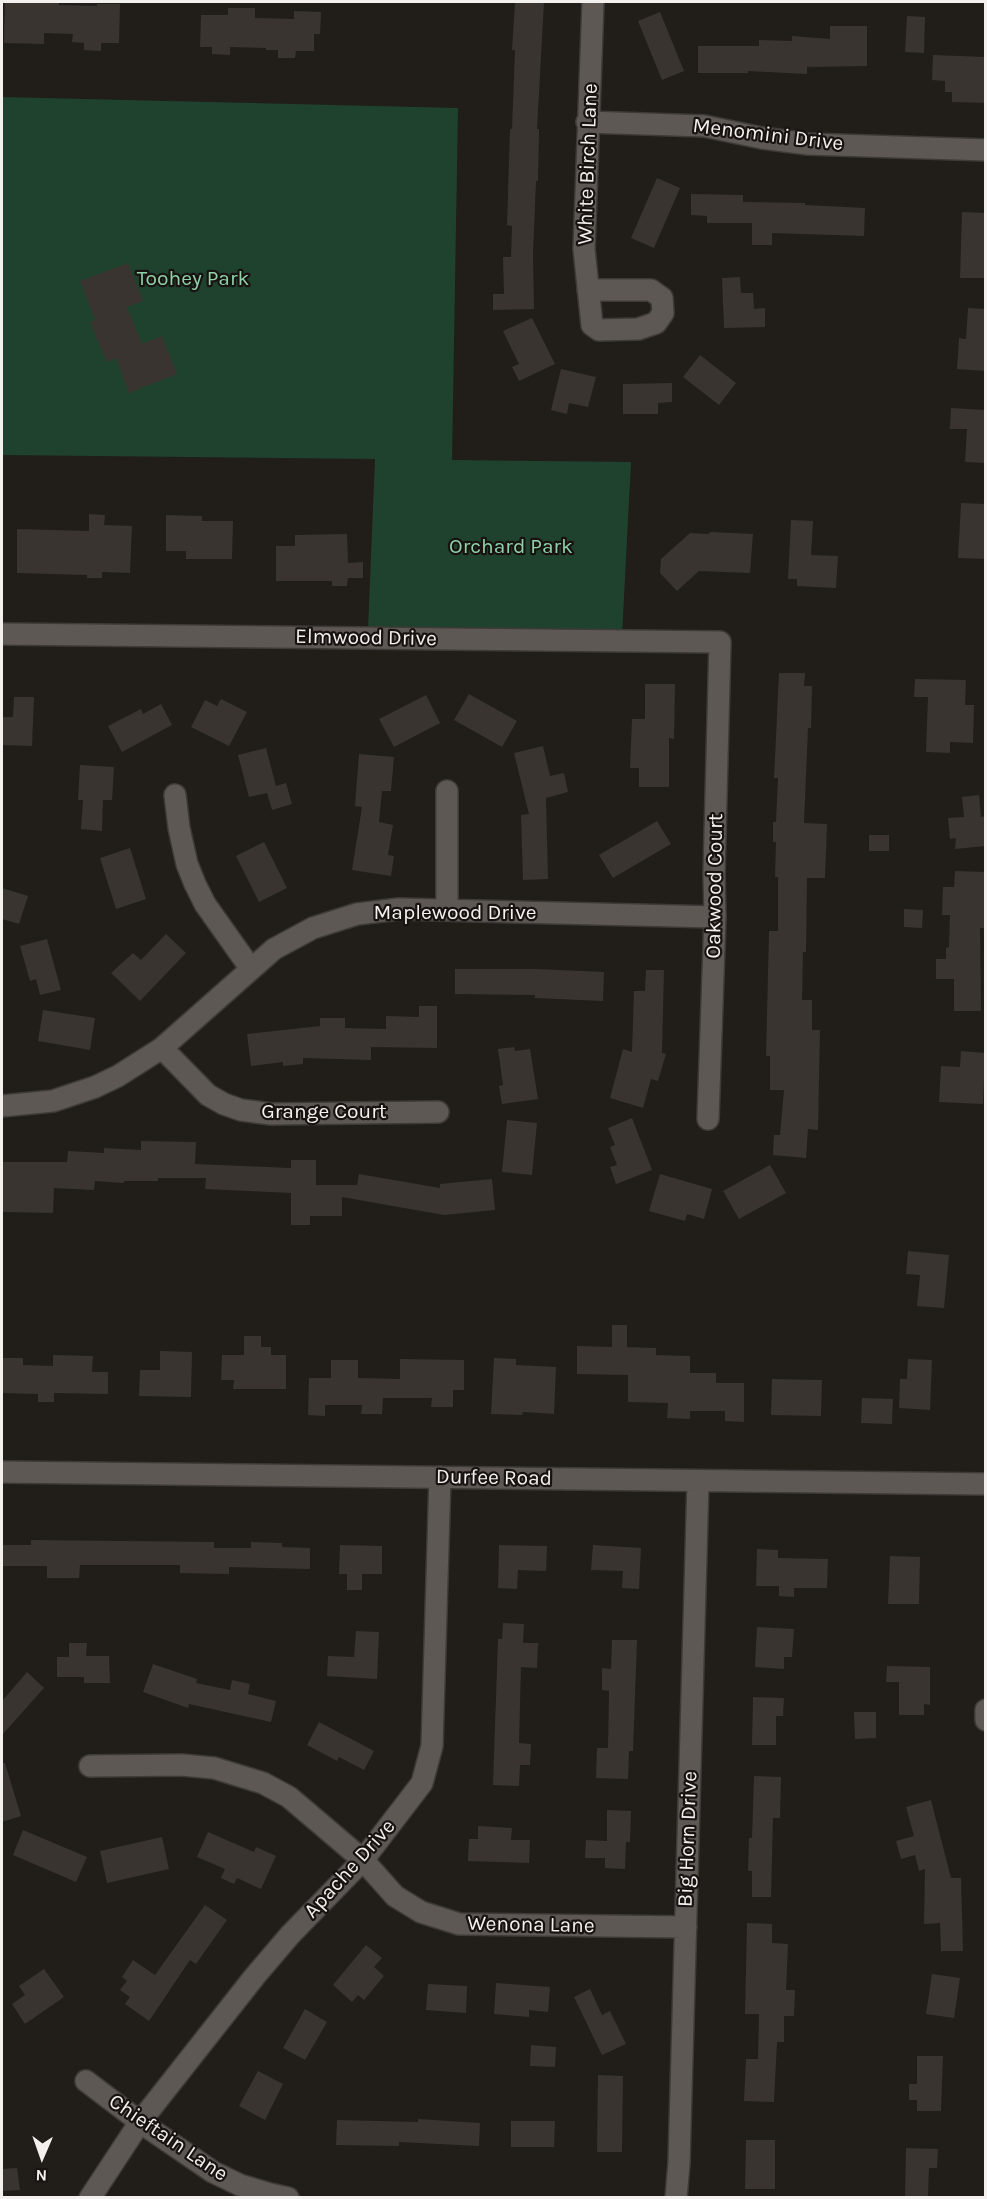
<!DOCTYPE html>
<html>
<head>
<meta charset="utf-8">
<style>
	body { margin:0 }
	#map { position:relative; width:987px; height:2199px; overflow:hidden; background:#211d19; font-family:Karla,sans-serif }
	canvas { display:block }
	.frame { position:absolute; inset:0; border:3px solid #f3f0ee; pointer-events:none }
	.north { position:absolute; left:12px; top:2127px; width:60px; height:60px; -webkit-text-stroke:4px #181310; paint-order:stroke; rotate:182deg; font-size:16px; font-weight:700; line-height:24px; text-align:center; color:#f3f0ee }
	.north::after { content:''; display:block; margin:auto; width:21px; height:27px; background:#f3f0ee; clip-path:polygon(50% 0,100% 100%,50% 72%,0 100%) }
</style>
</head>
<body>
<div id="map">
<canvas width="987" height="2199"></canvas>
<div class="frame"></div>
<div class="north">N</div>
</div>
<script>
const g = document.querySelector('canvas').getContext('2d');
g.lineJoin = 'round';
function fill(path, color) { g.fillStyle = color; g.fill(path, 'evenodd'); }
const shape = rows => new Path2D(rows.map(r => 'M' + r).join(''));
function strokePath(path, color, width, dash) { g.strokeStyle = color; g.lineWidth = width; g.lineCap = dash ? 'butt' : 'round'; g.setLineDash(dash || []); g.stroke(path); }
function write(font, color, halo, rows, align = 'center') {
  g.font = font + ' Karla,sans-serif'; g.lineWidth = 4.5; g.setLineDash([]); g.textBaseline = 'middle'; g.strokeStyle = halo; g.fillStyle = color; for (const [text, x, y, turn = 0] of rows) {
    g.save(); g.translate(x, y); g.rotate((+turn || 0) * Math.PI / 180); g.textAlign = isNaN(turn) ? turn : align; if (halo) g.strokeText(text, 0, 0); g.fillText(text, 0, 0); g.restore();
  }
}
fill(shape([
	[2,97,458,108,452,460,631,462,622,636,368,629,375,459,2,455]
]), '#1f422f');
fill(shape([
	[5,2,59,3,59,5,97,6,97,4,120,4,119,43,101,43,101,51,84,50,84,43,72,42,73,34,44,33,44,44,4,43],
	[515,2,544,2,537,129,539,129,538,181,536,181,533,254,534,309,493,310,493,294,504,294,503,257,511,257,512,226,507,225,510,129,512,129,515,50,512,50],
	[228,8,255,8,255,18,294,19,294,11,321,12,320,34,314,34,314,51,296,51,295,58,278,58,278,50,266,50,266,48,230,47,230,55,212,54,212,47,200,47,201,15,228,15],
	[660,12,684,71,662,80,638,21],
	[907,16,925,17,924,53,905,52],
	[830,26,867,26,867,66,807,67,807,74,748,71,748,73,698,73,698,46,759,46,759,40,792,41,792,36,830,39],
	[933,55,986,57,986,103,952,102,952,92,945,92,945,81,932,80],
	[657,178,680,188,654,248,631,238],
	[691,194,743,195,743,202,805,203,805,205,865,208,864,236,772,233,772,245,752,245,752,223,707,223,707,216,691,215],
	[962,212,986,213,986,278,960,278],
	[128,263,143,301,127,307,142,344,162,336,177,374,129,393,116,358,107,362,98,342,90,322,95,320,80,281],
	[740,277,741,293,753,293,754,309,765,308,765,327,724,328,722,278],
	[968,308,986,309,986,371,957,369,959,338,966,339],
	[532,318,555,364,519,381,512,367,519,364,503,331],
	[700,355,736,383,719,405,683,377],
	[561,369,596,377,588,407,569,403,567,414,551,410],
	[672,383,672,402,658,403,658,414,623,414,623,384],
	[951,408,986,410,986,463,965,462,967,429,950,429],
	[961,503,986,504,986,559,958,558],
	[89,514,105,515,104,525,132,526,130,573,102,572,102,578,87,578,87,575,17,573,17,529,89,531],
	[166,515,202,516,202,521,233,521,232,559,186,559,186,551,166,551],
	[791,520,813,521,811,555,838,556,836,588,797,586,797,579,788,579],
	[711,532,753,534,750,573,699,571,677,591,660,573,661,559,690,533,708,534],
	[347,534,348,563,363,562,363,578,348,578,347,586,332,586,332,581,276,581,276,546,295,546,295,535],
	[779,673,805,673,804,686,812,686,811,728,808,728,804,823,827,824,825,878,807,878,806,952,803,952,802,1000,812,1000,812,1030,820,1030,818,1130,808,1129,806,1158,773,1155,774,1135,780,1135,784,1090,770,1090,770,1056,766,1056,769,931,778,931,778,877,775,877,776,842,773,842,773,822,776,822,778,778,774,778],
	[915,679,966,680,965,705,974,705,973,743,950,742,950,753,926,752,928,697,914,697],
	[645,684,675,684,674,739,669,738,669,787,639,787,639,768,630,768,632,719,645,719],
	[469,694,517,721,502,747,454,720],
	[426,695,440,723,394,747,379,719],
	[14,697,34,697,32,746,2,745,2,717,13,717],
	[221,699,247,712,229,746,191,727,205,700,217,706],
	[161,704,172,725,122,752,108,726,141,709,143,714],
	[543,746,550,776,564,773,568,792,546,798,548,879,523,880,521,815,529,814,514,753],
	[266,748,276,786,286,783,292,804,272,810,267,793,249,797,238,755],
	[359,754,394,757,391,791,382,791,379,822,393,825,388,855,394,856,391,876,352,870,362,807,355,806],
	[80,765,114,767,112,800,103,800,102,831,81,829,83,800,78,800],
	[979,795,981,817,986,816,986,846,955,849,956,838,950,839,948,818,964,817,962,797],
	[657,821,671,844,613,878,599,855],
	[869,835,889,835,889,851,869,851],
	[264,842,287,888,259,902,236,856],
	[130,848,146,899,116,909,100,858],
	[955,871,986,872,986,928,980,928,981,1011,954,1011,954,979,936,979,936,959,946,959,946,948,949,947,950,915,942,915,943,887,954,887],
	[2,888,28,896,19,924,2,919],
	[904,909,923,910,922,928,904,927],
	[166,934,186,953,140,1001,111,973,133,953,141,960],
	[47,939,61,990,40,995,36,979,30,981,20,946],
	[455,969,536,969,604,972,603,1001,535,998,535,995,455,994],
	[646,970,664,970,662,1053,666,1054,658,1081,651,1079,643,1108,610,1098,623,1049,632,1052,634,991,645,991],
	[419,1006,437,1006,437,1048,371,1047,371,1060,303,1058,303,1064,283,1066,283,1062,251,1066,247,1034,320,1026,320,1018,345,1018,345,1028,386,1029,386,1016,419,1017],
	[43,1010,95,1018,90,1050,38,1041],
	[514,1047,515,1051,530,1049,538,1099,502,1104,499,1086,503,1085,498,1049],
	[961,1051,985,1053,983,1104,939,1102,941,1066,960,1067],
	[632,1118,652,1170,616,1184,610,1167,617,1165,610,1147,615,1145,608,1128],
	[507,1120,537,1123,532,1175,502,1172],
	[141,1141,196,1142,195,1164,291,1168,291,1160,316,1160,316,1185,357,1185,359,1174,440,1188,440,1184,492,1179,495,1210,444,1215,342,1197,342,1216,310,1216,310,1225,291,1225,291,1193,205,1189,206,1178,158,1178,158,1181,124,1181,124,1183,95,1181,94,1190,54,1188,53,1213,2,1212,2,1162,67,1162,68,1151,104,1153,104,1148,141,1150],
	[770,1165,786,1193,739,1219,723,1191],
	[660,1174,712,1189,704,1219,687,1214,685,1221,649,1211],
	[908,1251,949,1255,944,1308,917,1306,920,1275,906,1274],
	[612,1325,627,1325,627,1347,656,1348,656,1355,690,1356,690,1373,716,1373,716,1383,744,1383,744,1422,725,1421,725,1411,690,1411,690,1419,667,1418,668,1403,628,1402,628,1375,577,1374,577,1346,612,1347],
	[244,1336,261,1336,261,1347,271,1347,271,1355,286,1355,286,1389,233,1389,234,1380,221,1380,222,1355,244,1355],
	[160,1351,192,1352,191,1397,139,1396,140,1370,160,1370],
	[53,1355,93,1356,92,1372,108,1372,108,1394,54,1393,54,1402,38,1402,38,1394,3,1393,2,1358,23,1358,23,1365,53,1366],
	[494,1358,516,1359,516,1365,556,1367,554,1414,523,1412,522,1415,491,1414],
	[400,1359,464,1360,464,1390,453,1390,453,1407,431,1407,432,1398,383,1398,382,1414,361,1414,362,1405,325,1405,325,1416,308,1415,309,1378,331,1378,331,1360,358,1360,358,1378,400,1379],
	[908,1359,932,1360,930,1410,899,1408,900,1379,907,1379],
	[772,1379,822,1380,821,1416,771,1415],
	[862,1398,893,1399,892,1424,861,1423],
	[31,1540,214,1542,214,1548,251,1548,251,1542,282,1543,282,1547,310,1548,310,1569,229,1567,229,1574,180,1573,180,1565,80,1565,79,1578,47,1578,47,1566,2,1566,2,1545,31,1545],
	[340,1545,382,1546,382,1574,362,1574,362,1590,347,1590,347,1574,339,1574],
	[499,1545,547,1546,546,1571,518,1570,517,1589,498,1588],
	[593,1545,641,1548,639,1589,622,1588,623,1571,591,1570],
	[757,1549,778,1550,778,1558,828,1559,827,1588,794,1588,794,1597,779,1596,779,1586,756,1586],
	[890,1556,920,1557,919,1604,888,1604],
	[503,1623,524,1624,523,1643,538,1643,537,1668,521,1667,519,1743,531,1744,530,1765,520,1765,519,1786,493,1785,498,1639,502,1639],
	[757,1627,794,1629,792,1657,784,1657,784,1669,755,1667],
	[356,1631,379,1632,377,1679,327,1676,328,1656,354,1657],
	[612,1640,637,1640,633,1751,629,1751,628,1779,596,1778,597,1748,608,1748,609,1691,602,1690,602,1668,611,1669],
	[69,1643,87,1643,86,1656,109,1656,110,1683,84,1683,84,1677,57,1677,57,1657,69,1657],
	[153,1664,197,1679,196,1683,230,1690,232,1680,250,1684,248,1694,276,1701,271,1722,189,1704,188,1708,143,1692],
	[887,1666,930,1667,930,1705,924,1704,924,1715,899,1715,899,1682,886,1682],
	[27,1672,44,1688,2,1735,2,1701],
	[753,1697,784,1698,783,1716,776,1716,776,1745,752,1745],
	[854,1712,876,1712,876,1738,855,1739],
	[319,1722,374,1751,364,1770,339,1757,337,1761,307,1745],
	[2,1763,5,1763,21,1816,2,1822],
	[754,1776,781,1777,780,1818,773,1818,771,1897,752,1897,752,1871,748,1871,749,1838,752,1838],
	[931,1800,951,1878,961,1878,963,1951,941,1951,940,1923,924,1924,925,1869,919,1871,915,1855,901,1859,896,1841,914,1836,906,1807],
	[607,1810,631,1811,630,1842,626,1842,625,1869,605,1868,605,1858,585,1858,586,1840,607,1841],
	[478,1826,512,1828,511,1840,530,1840,529,1863,468,1861,469,1839,478,1839],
	[23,1830,87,1857,76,1882,13,1855],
	[208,1832,254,1852,256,1847,276,1856,261,1889,237,1878,234,1884,221,1878,225,1869,197,1857],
	[162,1837,169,1869,107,1883,100,1851],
	[205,1905,227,1920,196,1964,190,1960,149,2021,125,2004,130,1997,120,1990,127,1981,122,1977,133,1960,155,1975],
	[747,1923,772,1924,772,1943,788,1944,786,1990,795,1990,794,2016,784,2016,784,2042,777,2042,774,2102,744,2101,746,2059,758,2059,759,2014,745,2014],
	[366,1945,382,1958,374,1967,384,1976,364,2000,358,1995,352,2002,333,1985],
	[44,1969,64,1997,25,2024,12,2004,25,1995,19,1986],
	[932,1974,960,1978,954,2018,926,2014],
	[496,1983,550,1987,548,2012,529,2010,529,2017,494,2014],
	[428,1984,467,1986,466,2013,426,2010],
	[590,1989,602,2015,610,2011,626,2044,602,2055,574,1997],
	[305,2009,327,2022,305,2060,283,2048],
	[531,2045,556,2047,555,2067,530,2066],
	[917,2056,943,2056,941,2111,917,2111,917,2100,909,2100,909,2084,917,2084],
	[258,2071,283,2084,265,2120,239,2106],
	[598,2075,623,2076,622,2152,597,2152],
	[418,2119,480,2123,479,2146,399,2142,399,2146,336,2145,337,2120,418,2122],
	[511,2121,555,2121,554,2147,511,2147],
	[746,2140,775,2140,775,2189,745,2189],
	[906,2148,938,2149,937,2168,929,2168,928,2197,905,2197],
	[17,2168,20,2190,2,2191,2,2169]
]), '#393430');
const street = shape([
	[587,122,704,126,762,138,808,144,986,150],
	[588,290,651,290,662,298,663,313,656,323,638,329,599,330,592,325,584,249,593,2],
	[2,634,720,642,714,874,715,917,708,1119],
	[175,795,179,828,187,864,195,884,205,904,251,969],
	[447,910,447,791],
	[162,1048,208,1095,224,1104,241,1110,271,1114,438,1112],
	[2,1106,53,1101,95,1087,118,1076,162,1048,274,949,313,928,357,914,399,909,715,917],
	[2,1472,986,1484],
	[986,1710,986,1720],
	[90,1766,182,1765,214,1768,263,1783,289,1797,363,1860,395,1896,421,1912,459,1924,686,1927],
	[86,2081,140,2122,213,2172,240,2185,270,2194,288,2198],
	[90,2198,140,2122,255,1976,290,1935,363,1860,422,1783,432,1746,440,1477],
	[676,2198,679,2163,698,1481]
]);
strokePath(street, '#3e3a38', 24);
strokePath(street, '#5e5855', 21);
write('21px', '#f3f0ee', '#181310', [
	["Menomini Drive",768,135,7],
	["White Birch Lane",588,164,-88],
	["Elmwood Drive",366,638,1],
	["Oakwood Court",715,886,-89],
	["Maplewood Drive",455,913],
	["Grange Court",324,1112],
	["Durfee Road",494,1478,1],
	["Big Horn Drive",688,1839,-88],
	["Apache Drive",350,1869,-48],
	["Wenona Lane",531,1925,1],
	["Chieftain Lane",168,2138,34]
]);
write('21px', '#8ed2aa', '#181310', [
	["Toohey Park",193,279],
	["Orchard Park",511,547]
]);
</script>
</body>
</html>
